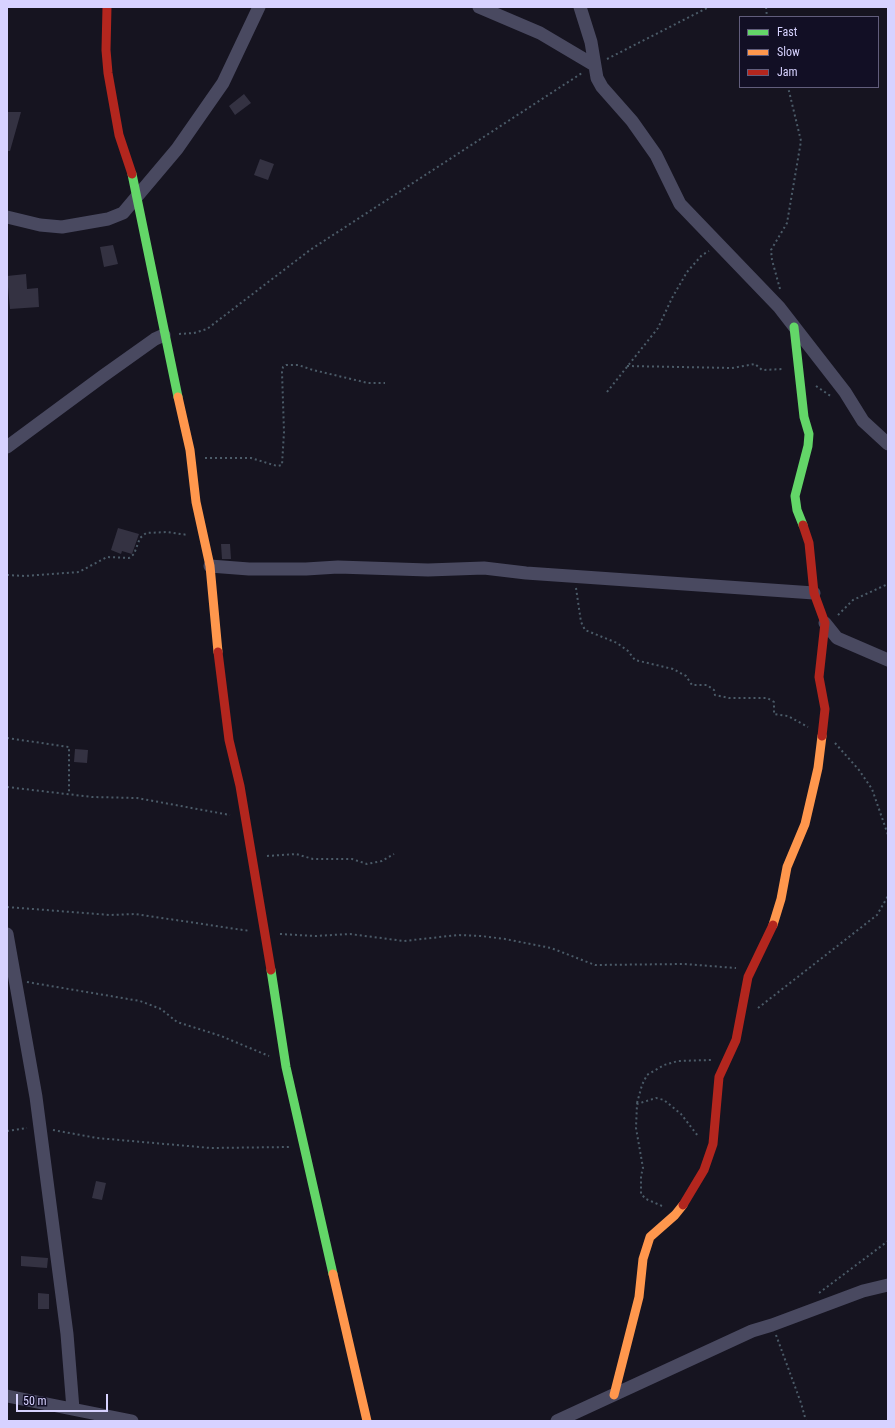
<!DOCTYPE html>
<html>
<head>
<meta charset="utf-8">
<style>
	body { margin:0 }
	#map { position:relative; width:895px; height:1428px; overflow:hidden; background:#161420; font-family:"Roboto Condensed",sans-serif }
	canvas { display:block }
	.frame { position:absolute; inset:0; border:8px solid #d7d2ff; pointer-events:none }
	.legend { position:absolute; left:739px; top:16px; width:140px; height:72px; box-sizing:border-box; background:#120f25; border:1px solid #615d7c; margin:0; padding:5px 7px; list-style:none; font-size:12px; color:#d7d2ff }
	.legend li { display:flex; align-items:center; gap:8px; height:20px }
	.legend b { width:20px; border:1px solid #615d7c }
	.scale { position:absolute; left:16px; top:1394px; width:92px; height:18px; box-sizing:border-box; border:2px solid #d7d2ff; border-top:0; padding-left:5px; font-size:12px; line-height:14px; white-space:nowrap; color:#d7d2ff; -webkit-text-stroke:3px #120f25; paint-order:stroke }
</style>
</head>
<body>
<div id="map">
<canvas width="895" height="1428"></canvas>
<div class="frame"></div>
<ul class="legend">
<li><b style="height:5px;background:#63d668"></b>Fast</li>
<li><b style="height:5px;background:#ff974d"></b>Slow</li>
<li><b style="height:5px;background:#b3261e"></b>Jam</li>
</ul>
<div class="scale">50 m</div>
</div>
<script>
const g = document.querySelector('canvas').getContext('2d');
g.lineJoin = 'round';
function fill(path, color) { g.fillStyle = color; g.fill(path, 'evenodd'); }
const shape = rows => new Path2D(rows.map(r => 'M' + r).join(''));
function strokePath(path, color, width, dash) { g.strokeStyle = color; g.lineWidth = width; g.lineCap = dash ? 'butt' : 'round'; g.setLineDash(dash || []); g.stroke(path); }
fill(shape([
	[244,94,251,103,235,115,229,106],
	[7,112,21,112,10,151,7,151],
	[260,159,274,164,268,180,254,175],
	[113,245,118,264,104,267,100,247],
	[26,274,27,289,38,288,39,307,10,309,7,276],
	[118,528,139,534,132,554,122,551,121,554,111,550],
	[221,544,230,544,231,559,222,559],
	[75,749,88,750,87,763,74,762],
	[96,1181,106,1183,102,1200,92,1198],
	[21,1256,48,1258,47,1268,21,1266],
	[38,1293,49,1294,49,1309,38,1309]
]), '#343242');
strokePath(shape([
	[766,7,767,17],
	[607,59,709,7],
	[780,289,772,260,771,250,787,223,801,141,788,87],
	[179,334,194,333,207,329,310,250,582,73],
	[627,366,732,368,755,364,762,370,784,369],
	[816,386,832,397],
	[607,392,658,328,672,298,687,272,702,255,709,251],
	[205,458,251,458,277,466,282,465,284,432,282,372,283,367,286,365,298,365,313,370,368,383,385,383],
	[7,575,25,576,79,572,107,557,129,558,134,554,140,538,146,533,167,532,188,535],
	[576,588,581,622,585,630,617,643,628,651,635,660,673,669,686,676,692,685,707,685,714,690,715,695,729,698,767,698,774,702,774,714,788,716,808,727],
	[838,615,853,600,888,584],
	[7,738,69,747,69,793],
	[835,743,859,770,872,789,888,835],
	[7,787,92,797,137,798,230,815],
	[267,856,296,854,313,859,352,859,367,864,382,861,394,854],
	[7,907,110,915,135,914,250,931],
	[280,934,315,936,350,934,404,941,458,935,481,936,505,939,551,948,595,965,684,964,736,968],
	[27,982,140,1001,161,1009,177,1022,221,1036,269,1056],
	[758,1008,877,915,888,896],
	[637,1103,642,1085,647,1075,664,1065,678,1061,711,1060],
	[53,1130,97,1138,211,1148,290,1147],
	[7,1131,27,1128],
	[662,1206,646,1199,641,1194,641,1176,643,1168,636,1128,637,1104,656,1098,664,1100,681,1114,698,1136],
	[819,1293,888,1241],
	[776,1335,801,1403,806,1421]
]), '#4b5b68', 2, [2, 3]);
strokePath(shape([
	[479,7,540,33,594,65],
	[580,7,591,42,597,78,602,87,632,121,656,155,680,204,779,307,845,392,863,421,888,444],
	[7,217,40,225,62,227,108,219,123,213,177,149,223,83,259,7],
	[7,447,103,376,155,339,164,335],
	[210,566,249,569,306,569,338,567,428,570,484,568,526,573,814,593],
	[825,623,837,638,888,660],
	[7,934,36,1097,67,1334,73,1409],
	[7,1396,132,1421],
	[557,1421,752,1331,772,1325,863,1291,888,1285]
]), '#494960', 13);
strokePath(shape([
	[132,174,178,397],
	[794,327,804,417,809,434,808,446,795,496,797,510,803,525],
	[271,970,286,1067,333,1274]
]), '#63d668', 9);
strokePath(shape([
	[178,397,190,450,196,502,210,566,218,652],
	[773,925,781,899,787,867,805,824,818,768,822,736],
	[333,1274,367,1421],
	[614,1395,639,1297,643,1259,650,1237,675,1215,683,1205]
]), '#ff974d', 9);
strokePath(shape([
	[107,7,106,50,108,73,119,135,132,174],
	[803,525,809,543,814,593,825,623,819,677,825,709,822,736],
	[218,652,229,740,240,786,271,970],
	[683,1205,704,1170,713,1144,719,1077,736,1040,748,977,773,925]
]), '#b3261e', 9);
</script>
</body>
</html>
